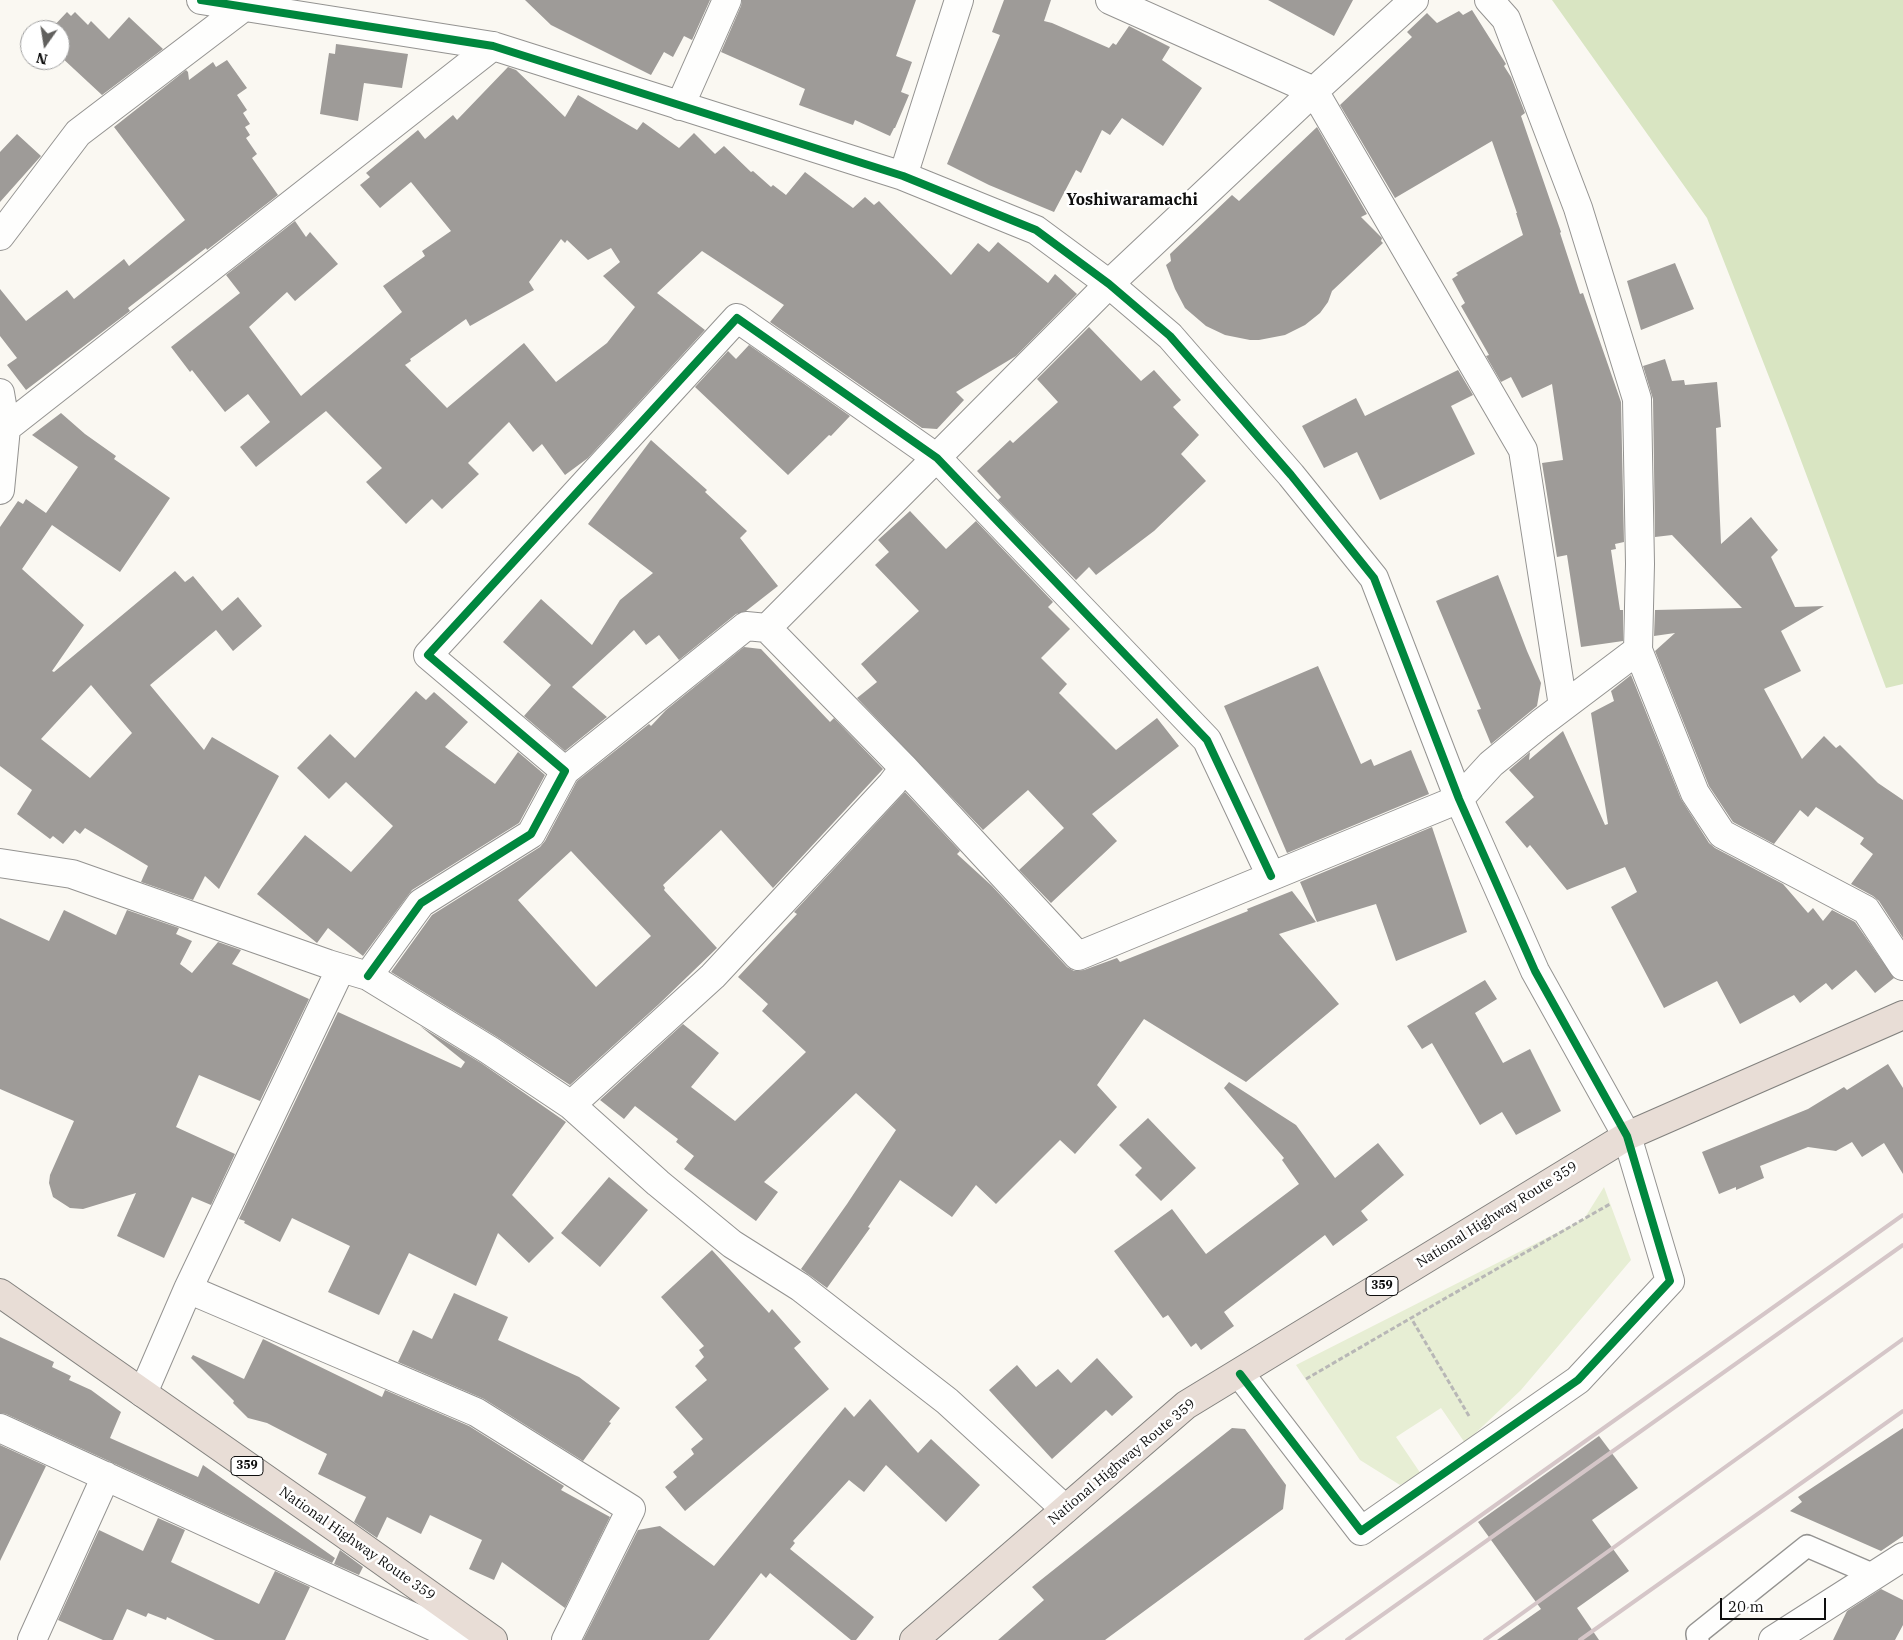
<!DOCTYPE html>
<html>
<head>
<meta charset="utf-8">
<style>
	body { margin:0 }
	#map { position:relative; width:1903px; height:1640px; overflow:hidden; background:#faf8f2; font-family:"IBM Plex Serif",serif }
	canvas { display:block }
	.north { position:absolute; left:20px; top:20px; width:50px; height:50px; box-sizing:border-box; background:#fff; border:1px solid #9f9f9f; border-radius:50%; rotate:193deg; font-size:14px; font-weight:700; line-height:20px; text-align:center; color:#0e0e0e }
	.north::after { content:''; display:block; margin:auto; width:18px; height:22px; background:#61605e; clip-path:polygon(50% 0,100% 100%,50% 72%,0 100%) }
	.scale { position:absolute; left:1720px; top:1598px; width:106px; height:22px; box-sizing:border-box; border:2px solid #0e0e0e; border-top:0; padding-left:6px; font-size:15px; line-height:18px; white-space:nowrap; color:#0e0e0e; -webkit-text-stroke:4px #fff; paint-order:stroke }
</style>
</head>
<body>
<div id="map">
<canvas width="1903" height="1640"></canvas>
<div class="north">N</div>
<div class="scale">20 m</div>
</div>
<script>
const g = document.querySelector('canvas').getContext('2d');
g.lineJoin = 'round';
function fill(path, color) { g.fillStyle = color; g.fill(path, 'evenodd'); }
const shape = rows => new Path2D(rows.map(r => 'M' + r).join(''));
function strokePath(path, color, width, dash) { g.strokeStyle = color; g.lineWidth = width; g.lineCap = dash ? 'butt' : 'round'; g.setLineDash(dash || []); g.stroke(path); }
function write(font, color, halo, rows, align = 'center') {
  g.font = font + ' "IBM Plex Serif",serif'; g.lineWidth = 5; g.setLineDash([]); g.textBaseline = 'middle'; g.strokeStyle = halo; g.fillStyle = color; for (const [text, x, y, turn = 0] of rows) {
    g.save(); g.translate(x, y); g.rotate((+turn || 0) * Math.PI / 180); g.textAlign = isNaN(turn) ? turn : align; if (halo) g.strokeText(text, 0, 0); g.fillText(text, 0, 0); g.restore();
  }
}
fill(shape([
	[1604,1187,1631,1260,1521,1390,1465,1443,1441,1408,1396,1437,1421,1474,1400,1485,1360,1460,1296,1365,1584,1219]
]), '#e7eed4');
fill(shape([
	[1552,0,1903,0,1903,684,1886,688,1787,423,1707,218]
]), '#d9e5c2');
fill(shape([
	[525,0,710,0,692,40,684,36,673,57,664,52,651,75,551,25],
	[742,0,916,0,896,56,912,62,901,92,909,95,895,128,894,128,890,136,855,120,853,125,799,105,805,89,721,52,741,6],
	[1004,0,1051,0,1044,21,1052,23,1109,48,1113,43,1116,45,1129,26,1170,47,1162,60,1202,88,1163,146,1122,118,1110,135,1102,130,1081,173,1076,170,1054,212,989,185,947,164,1000,35,992,32],
	[1268,0,1353,0,1334,36],
	[1472,10,1506,64,1504,66,1511,77,1525,113,1521,116,1561,232,1560,233,1580,294,1583,293,1621,402,1624,542,1615,544,1616,549,1611,550,1620,610,1623,610,1623,641,1581,647,1567,555,1557,557,1542,463,1563,460,1552,384,1522,398,1511,377,1501,382,1486,356,1489,355,1461,306,1465,303,1452,279,1458,275,1456,273,1523,235,1516,213,1517,213,1492,141,1395,198,1340,105,1412,37,1407,32,1427,13,1437,23,1459,11,1463,15],
	[67,12,71,16,75,12,88,25,91,21,109,39,129,17,163,49,102,95,60,56,60,30,50,30],
	[336,44,408,54,402,88,364,83,358,121,320,114,329,53,335,54],
	[227,60,247,88,237,95,247,110,243,113,250,124,245,127,250,135,246,138,257,154,252,158,278,195,207,250,206,248,128,308,130,311,26,390,7,365,17,358,0,336,0,289,26,321,67,290,74,299,124,259,129,266,185,220,114,127,186,70,188,72,189,80,213,62,216,67],
	[508,67,516,70,565,117,578,95,637,130,643,122,679,148,694,133,715,154,724,146,751,172,753,171,771,187,773,185,786,195,805,172,853,208,865,197,874,205,879,201,951,275,978,243,989,252,998,242,1048,283,1055,274,1077,294,1016,356,956,392,964,400,937,429,922,428,770,322,784,305,702,251,657,293,705,330,588,458,565,475,542,444,533,452,509,422,468,463,479,474,442,509,432,499,406,524,366,482,382,468,326,411,256,467,240,447,270,422,248,394,225,412,192,370,190,372,171,347,240,293,226,275,295,221,306,237,310,232,338,264,295,301,287,292,249,327,301,396,402,312,383,286,425,256,422,251,451,231,411,182,380,208,360,185,370,177,366,173,418,130,425,139,453,115,457,120],
	[561,239,565,243,567,240,588,260,611,248,620,262,603,276,635,307,607,343,556,382,524,343,447,408,405,365,411,361,410,359,466,319,470,326,534,290,529,282],
	[1317,127,1367,214,1361,217,1382,238,1381,241,1383,243,1332,291,1328,302,1320,313,1305,325,1285,335,1259,340,1250,340,1225,335,1206,326,1185,308,1175,289,1166,265,1171,261,1170,254,1232,195,1239,201],
	[17,134,41,156,0,202,0,152],
	[1675,263,1694,309,1641,330,1627,281],
	[1089,327,1141,381,1154,370,1181,400,1173,407,1199,435,1181,454,1206,481,1154,531,1096,575,1089,567,1076,580,998,500,1001,497,977,471,1010,440,1013,443,1058,402,1037,379],
	[749,345,850,416,831,436,829,435,788,475,695,387,728,351,736,359],
	[1665,359,1672,381,1684,380,1685,385,1717,382,1721,427,1716,428,1721,544,1751,517,1778,550,1771,557,1795,607,1824,606,1781,631,1801,671,1764,689,1802,759,1824,736,1836,748,1840,745,1878,783,1903,800,1903,938,1879,901,1873,896,1851,884,1873,854,1860,844,1864,838,1816,807,1808,817,1800,810,1774,844,1733,822,1709,786,1655,651,1675,633,1654,636,1655,610,1742,608,1672,535,1655,537,1653,399,1643,366],
	[1458,370,1473,395,1451,406,1475,454,1380,500,1357,452,1324,468,1302,426,1356,398,1365,416],
	[61,413,85,434,116,456,114,459,170,498,120,572,52,525,22,569,84,625,52,671,54,672,175,571,185,582,193,576,222,611,238,597,262,626,233,651,216,630,150,685,204,750,212,737,279,776,219,889,205,876,193,900,141,882,148,866,85,828,80,834,75,830,63,844,53,836,50,839,17,814,32,790,0,766,0,527,18,501,23,504,26,499,46,513,78,467,32,435],
	[91,685,132,733,90,778,41,739],
	[651,440,707,490,705,492,747,531,740,538,778,586,746,611,736,614,679,660,659,635,646,645,634,630,572,687,607,717,565,751,524,716,551,685,503,642,541,599,592,645,620,600,653,573,588,524],
	[910,511,946,549,976,521,1053,602,1048,607,1070,629,1041,658,1067,684,1059,693,1116,750,1157,718,1179,746,1092,814,1117,841,1051,903,1019,870,1064,828,1028,790,983,830,857,698,877,682,861,664,919,611,875,565,889,552,878,540],
	[1498,575,1527,651,1541,683,1537,706,1491,744,1477,710,1481,709,1436,601],
	[744,647,761,649,830,722,834,718,883,769,773,888,721,830,663,885,665,888,664,890,717,948,658,1005,570,1085,497,1037,391,972,432,915,540,847,545,841,577,781,649,724,651,726,666,710],
	[571,851,651,936,596,987,518,900],
	[1318,666,1361,764,1371,759,1374,766,1411,750,1429,794,1287,853,1224,706],
	[1631,675,1681,799,1709,843,1715,848,1783,884,1808,913,1813,908,1823,921,1832,910,1855,922,1894,978,1875,993,1856,970,1832,990,1826,983,1800,1003,1794,995,1740,1024,1717,981,1664,1008,1611,907,1637,892,1625,867,1567,890,1530,845,1527,848,1505,822,1534,797,1509,770,1530,752,1529,760,1563,731,1605,825,1608,824,1591,713,1614,701,1611,691],
	[416,691,426,700,434,692,468,722,445,747,495,784,518,752,545,775,519,823,412,890,363,956,328,928,317,943,257,894,305,835,351,872,393,826,346,782,329,799,297,768,330,734,355,758],
	[905,792,960,851,957,854,992,886,1067,967,1074,971,1084,970,1117,958,1120,962,1248,911,1247,909,1292,891,1316,922,1279,934,1339,1004,1246,1082,1144,1019,1097,1085,1117,1107,1075,1154,1060,1140,996,1204,976,1185,952,1217,900,1180,868,1227,870,1228,827,1288,801,1269,847,1204,896,1130,856,1093,764,1182,778,1192,756,1221,684,1169,694,1156,676,1142,678,1139,635,1106,624,1119,600,1100,683,1024,719,1053,691,1087,735,1121,806,1052,762,1011,768,1004,738,977,797,914,794,912],
	[1432,827,1467,932,1396,961,1376,904,1317,922,1300,882],
	[64,910,116,935,127,910,179,928,176,934,192,941,180,964,192,973,218,942,241,950,232,964,309,999,260,1101,199,1075,176,1127,235,1154,211,1205,192,1197,164,1258,117,1236,136,1193,83,1209,70,1208,53,1197,49,1183,50,1175,74,1121,0,1089,0,918,49,941],
	[1485,980,1497,999,1475,1013,1503,1063,1530,1049,1561,1111,1516,1135,1502,1112,1480,1125,1432,1043,1422,1049,1407,1026],
	[338,1012,461,1068,465,1062,420,1026,481,1063,566,1122,512,1195,554,1238,529,1263,498,1233,476,1286,409,1253,379,1315,328,1292,350,1246,292,1218,280,1242,244,1223,245,1221,239,1219],
	[1888,1064,1903,1088,1903,1174,1884,1143,1862,1157,1852,1142,1836,1151,1808,1147,1760,1166,1764,1178,1736,1190,1736,1187,1719,1194,1702,1152,1808,1109,1844,1087,1847,1090],
	[1229,1082,1296,1125,1335,1178,1378,1143,1404,1175,1361,1211,1368,1220,1333,1246,1325,1235,1224,1312,1234,1326,1201,1350,1196,1343,1191,1347,1168,1315,1163,1318,1114,1251,1172,1209,1206,1254,1299,1184,1282,1160,1284,1158,1224,1088],
	[1148,1118,1196,1168,1161,1201,1135,1175,1142,1168,1119,1145],
	[609,1177,648,1210,600,1267,561,1233],
	[712,1250,769,1313,772,1309,801,1342,794,1348,829,1389,685,1511,665,1487,677,1477,673,1472,694,1454,691,1449,703,1439,675,1407,707,1380,695,1366,704,1357,699,1350,704,1346,661,1297],
	[454,1293,508,1317,498,1340,579,1377,620,1408,609,1422,611,1423,583,1461,484,1399,398,1362,413,1330,432,1339],
	[0,1337,54,1362,52,1367,71,1376,69,1380,91,1390,121,1412,110,1438,198,1477,203,1465,335,1558,332,1563,6,1414,0,1413],
	[263,1339,382,1397,385,1390,469,1426,564,1486,561,1490,610,1517,565,1608,502,1562,494,1580,469,1569,482,1540,430,1515,421,1534,387,1517,377,1538,354,1522,366,1497,318,1474,327,1454,267,1423,248,1418,233,1403,234,1401,191,1358,193,1355,244,1379],
	[1097,1358,1133,1397,1112,1416,1106,1410,1052,1459,989,1390,1017,1365,1036,1387,1058,1369,1071,1383],
	[870,1399,918,1453,931,1439,980,1485,946,1522,886,1465,864,1492,849,1480,793,1541,795,1543,790,1549,874,1617,856,1640,851,1640,770,1573,766,1578,761,1573,709,1640,583,1640,638,1530,660,1526,714,1566,845,1407,854,1417],
	[1232,1428,1245,1429,1286,1485,1283,1509,1105,1640,998,1640,1044,1600,1032,1587],
	[1903,1428,1903,1536,1881,1551,1790,1511,1802,1502,1798,1497],
	[1599,1436,1638,1488,1592,1520,1629,1571,1577,1608,1599,1640,1497,1640,1541,1609,1478,1522],
	[0,1445,46,1466,0,1561],
	[158,1518,185,1530,171,1562,259,1604,275,1571,310,1587,285,1640,215,1640,167,1617,166,1620,148,1613,146,1617,127,1609,113,1640,103,1640,58,1620,99,1530,143,1551],
	[340,1550,363,1567,359,1575,334,1564],
	[1881,1589,1903,1600,1903,1625,1895,1640,1833,1640,1847,1611]
]), '#9e9b98');
const lane = shape([
	[1698,1640,1697,1634,1807,1546,1874,1575]
]);
const street = shape([
	[201,0,493,46,903,176,1036,230,1109,284,1170,336,1291,475,1374,578,1459,799,1535,971,1627,1136,1670,1281,1578,1380,1361,1531,1240,1374],
	[1110,0,1314,91,1523,450,1563,706],
	[1489,0,1506,19,1578,208,1637,399,1640,564,1638,650,1695,793,1722,834,1866,910,1903,966],
	[680,106,727,0],
	[903,176,959,0],
	[0,236,78,133,245,6],
	[0,393,6,428,0,490],
	[6,428,493,46],
	[767,628,1109,284,1314,91,1414,0],
	[565,771,746,626,767,628,904,768,1078,956,1459,799,1491,764,1540,724,1638,650],
	[0,863,72,874,328,964,368,976,489,1050,571,1105,658,1183,732,1244,800,1287,947,1401,1065,1509],
	[368,976,421,903,531,834,565,771,428,655,737,318,937,458,1207,740,1271,876],
	[571,1105,713,976,892,784,904,768],
	[188,1289,341,968],
	[143,1393,188,1289,476,1412,631,1509,566,1640],
	[0,1428,463,1640],
	[32,1640,106,1476],
	[1773,1640,1903,1557]
]);
const highway = shape([
	[0,1293,343,1533,493,1640],
	[914,1640,1186,1405,1627,1136,1903,1015]
]);
strokePath(lane, '#949391', 24);
strokePath(street, '#949391', 30);
strokePath(highway, '#82817e', 30);
strokePath(shape([
	[1306,1379,1411,1318],
	[1469,1416,1411,1318,1610,1204]
]), '#b8b7b6', 3, [5, 2.5]);
strokePath(lane, '#fefefd', 21);
strokePath(street, '#fefefd', 28);
strokePath(highway, '#e8ddd6', 28);
strokePath(shape([
	[1306,1640,1903,1215],
	[1347,1640,1903,1245],
	[1485,1640,1903,1339],
	[1580,1640,1903,1411]
]), '#d5c6c8', 4);
strokePath(shape([
	[201,0,493,46,903,176,1036,230,1109,284,1170,336,1291,475,1374,578,1459,799,1535,971,1627,1136,1670,1281,1578,1380,1361,1531,1240,1374],
	[368,976,421,903,531,834,565,771,428,655,737,318,937,458,1207,740,1271,876]
]), '#00873e', 8);
for (const [x, y, w] of [
	[1382,1286,32],
	[247,1466,32]
]) { const box = new Path2D(); box.roundRect(x - w / 2, y - 9.5, w, 19, 4); g.fillStyle = '#fff'; g.fill(box); strokePath(box, '#0e0e0e', 1); }
write('bold 12px', '#0e0e0e', null, [
	["359",1382,1286],
	["359",247,1466]
]);
write('14px', '#0e0e0e', '#fff', [
	["National Highway Route 359",1497,1215,-32],
	["National Highway Route 359",1122,1462,-40],
	["National Highway Route 359",357,1544,35]
]);
write('bold 16px', '#0e0e0e', '#fff', [
	["Yoshiwaramachi",1132,200]
]);
</script>
</body>
</html>
